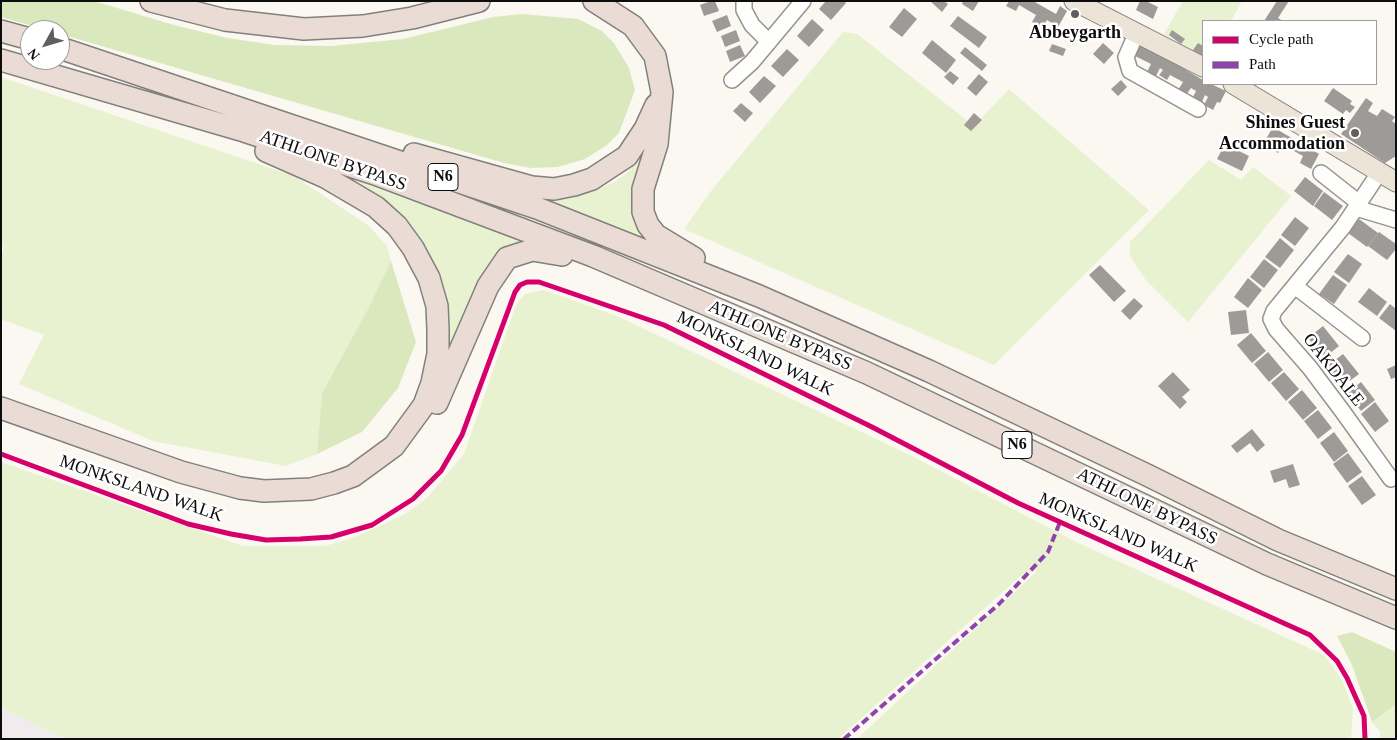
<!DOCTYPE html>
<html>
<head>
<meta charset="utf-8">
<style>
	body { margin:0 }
	#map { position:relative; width:1397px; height:740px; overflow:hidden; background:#fbf8f1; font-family:Georgia,serif }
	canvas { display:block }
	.frame { position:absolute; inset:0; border:2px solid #0d0d0d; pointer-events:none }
	.legend { position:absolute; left:1202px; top:20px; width:175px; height:65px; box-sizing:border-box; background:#fff; border:1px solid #9e9e9e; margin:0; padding:6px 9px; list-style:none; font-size:15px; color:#0d0d0d }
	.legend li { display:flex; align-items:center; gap:10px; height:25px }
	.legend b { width:25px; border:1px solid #9e9e9e }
	.north { position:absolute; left:20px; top:20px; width:50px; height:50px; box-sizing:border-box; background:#fff; border:1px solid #9e9e9e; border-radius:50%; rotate:231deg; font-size:14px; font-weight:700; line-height:20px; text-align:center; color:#0d0d0d }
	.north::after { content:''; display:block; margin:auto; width:18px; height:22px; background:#605f5d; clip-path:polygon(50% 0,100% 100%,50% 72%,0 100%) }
</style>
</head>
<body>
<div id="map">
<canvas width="1397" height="740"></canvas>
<div class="frame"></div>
<ul class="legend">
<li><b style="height:6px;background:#d6006c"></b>Cycle path</li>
<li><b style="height:6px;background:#8e44ad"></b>Path</li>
</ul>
<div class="north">N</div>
</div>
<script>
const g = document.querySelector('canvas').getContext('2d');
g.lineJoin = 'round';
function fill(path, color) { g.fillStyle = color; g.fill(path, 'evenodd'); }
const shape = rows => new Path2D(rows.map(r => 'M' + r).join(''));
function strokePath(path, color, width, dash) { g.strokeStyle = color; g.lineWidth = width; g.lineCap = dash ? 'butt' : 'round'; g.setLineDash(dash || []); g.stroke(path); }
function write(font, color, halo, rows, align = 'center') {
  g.font = font + ' Georgia,serif'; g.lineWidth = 5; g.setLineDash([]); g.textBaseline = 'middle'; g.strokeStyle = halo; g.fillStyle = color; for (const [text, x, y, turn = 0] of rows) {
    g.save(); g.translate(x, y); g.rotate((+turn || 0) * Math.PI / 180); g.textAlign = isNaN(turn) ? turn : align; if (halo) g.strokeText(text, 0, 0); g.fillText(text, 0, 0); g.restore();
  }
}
fill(shape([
	[1,708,64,739,1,739]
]), '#f1ebee');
fill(shape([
	[1183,1,1242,1,1231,21,1203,21,1203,57,1164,34],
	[843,32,857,34,974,126,1009,89,1149,210,994,365,684,229,711,191],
	[1,77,294,176,369,226,387,246,391,261,369,307,322,393,317,454,286,466,153,441,19,384,44,335,1,319,1,256,4,247,1,246],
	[649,147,652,242,533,197,573,195,595,190,614,182,627,173],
	[1209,160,1241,180,1253,167,1291,196,1188,322,1145,279,1130,256,1130,242],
	[339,174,528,243,523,246,440,383,443,297],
	[544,290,617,316,912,456,1076,542,1324,655,1342,680,1353,708,1351,739,857,739,1037,571,1024,573,838,739,64,739,1,708,1,462,243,546,325,546,355,537,405,514,427,498,464,454,516,305,525,294],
	[1396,704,1396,739,1380,739,1380,731,1372,722]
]), '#e8f1d0');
fill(shape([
	[1,1,94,1,174,25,227,38,275,45,331,46,403,39,493,17,522,14,578,19,602,31,614,43,629,68,635,90,619,133,607,145,585,159,558,167,531,168,504,163,60,34,60,30,46,30,1,17],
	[391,261,416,342,398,388,362,432,317,454,322,393,369,307],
	[1352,632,1396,652,1396,704,1372,722,1352,665,1337,636]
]), '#d9e9bd');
fill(shape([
	[711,1,715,1,719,11,704,16,700,5],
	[826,1,844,1,846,3,831,20,819,9],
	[930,1,944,1,948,4,942,12],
	[963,1,979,1,973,11,962,4],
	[1009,1,1033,1,1056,14,1060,6,1067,11,1058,27,1047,20,1043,27,1032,22,1036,15,1019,5,1016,11,1006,6],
	[1140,1,1146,1,1158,7,1153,19,1136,10],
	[1277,1,1289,1,1278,18,1283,21,1264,21],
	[904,8,917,19,902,37,889,27],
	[727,15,731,26,717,32,712,21],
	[958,16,987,37,979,48,950,26],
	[812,19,824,30,809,47,797,36],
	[736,30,740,41,725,47,721,36],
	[1172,30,1185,39,1181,44,1169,35],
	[932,40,956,60,946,73,922,53],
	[1103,43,1114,53,1104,64,1093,54],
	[1140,43,1203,80,1203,84,1211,84,1226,91,1220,103,1217,102,1213,110,1204,105,1208,97,1205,95,1201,104,1192,99,1196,91,1191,88,1186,95,1178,90,1183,82,1170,75,1167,80,1159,75,1163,70,1160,68,1155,78,1146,74,1151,64,1133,55],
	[1198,43,1203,46,1203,56,1193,50],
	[1052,44,1066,49,1063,56,1049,51],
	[740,45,745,56,730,62,726,51],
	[965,47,987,65,982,71,960,53],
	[787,49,799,60,783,77,771,66],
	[950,71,959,78,953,85,944,77],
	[979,74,988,82,976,96,967,88],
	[764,76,776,86,760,103,749,92],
	[1121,80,1127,87,1118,96,1111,89],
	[1333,88,1352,101,1350,104,1355,107,1350,113,1346,110,1343,114,1324,101],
	[1366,98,1373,103,1368,111,1377,116,1382,109,1395,117,1392,121,1396,124,1396,156,1385,163,1341,134],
	[741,103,753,113,745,122,733,111],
	[974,113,982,120,971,131,964,125],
	[1273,127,1319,154,1311,169,1300,163,1303,156,1283,145,1278,153,1263,144],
	[1225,144,1249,156,1242,171,1217,159],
	[1305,177,1323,191,1313,206,1294,191],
	[1324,192,1343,206,1332,220,1314,206],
	[1295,217,1309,228,1295,246,1281,235],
	[1359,219,1378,233,1367,247,1348,233],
	[1379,232,1396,244,1396,249,1387,260,1368,246],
	[1280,238,1294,250,1280,268,1265,257],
	[1348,254,1362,264,1349,283,1334,272],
	[1264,259,1278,270,1264,288,1250,277],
	[1100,265,1126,291,1114,302,1089,275],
	[1333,275,1347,285,1334,304,1319,294],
	[1248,278,1262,290,1248,308,1234,297],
	[1369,288,1387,302,1377,316,1358,302],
	[1134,298,1143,306,1130,320,1121,311],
	[1390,304,1396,309,1396,331,1379,318],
	[1246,310,1249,333,1231,335,1228,312],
	[1323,326,1339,346,1324,358,1308,338],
	[1251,333,1266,351,1252,363,1237,345],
	[1268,352,1283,370,1269,382,1254,364],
	[1343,354,1359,374,1343,386,1327,366],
	[1396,365,1396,377,1391,379,1387,369],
	[1173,372,1190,390,1182,397,1187,402,1180,409,1158,386],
	[1284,372,1299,389,1286,401,1271,383],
	[1361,382,1375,400,1361,411,1347,393],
	[1302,390,1317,408,1303,420,1288,402],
	[1375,402,1389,421,1375,432,1361,414],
	[1318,410,1332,428,1318,439,1304,421],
	[1252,429,1265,445,1257,452,1250,443,1237,453,1231,446],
	[1334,432,1348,451,1334,462,1320,443],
	[1348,453,1362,472,1347,483,1333,464],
	[1293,464,1300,485,1289,488,1286,479,1274,483,1270,471],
	[1362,476,1376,495,1362,505,1348,486]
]), '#9e9a97');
const minor = shape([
	[744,1,744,10,752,25,769,42],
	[1137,32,1126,57,1130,71,1198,109],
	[732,80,752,62,803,1],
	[1321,173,1359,203],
	[1379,173,1343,227,1274,311,1271,319,1276,329,1310,368,1343,412,1391,479],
	[1356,208,1396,220],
	[1296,287,1362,338]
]);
const major = shape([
	[1074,1,1203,67],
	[1233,84,1396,182]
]);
const highway = shape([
	[151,1,225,20,304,29,363,26,412,18,479,1],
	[594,1,633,26,655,56,662,92,657,144,643,189,643,212,648,225,656,235,694,258],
	[1,31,30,39],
	[60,48,537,208,759,296,929,371,1147,475,1278,540,1396,589],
	[1,60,244,131,375,174,593,256,867,373,1267,564,1396,618],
	[414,154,532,187,554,189,574,185,592,179,627,156,645,129,656,105],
	[437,403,488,286,507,258,532,250,562,255],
	[1,408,181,472,240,488,264,491,311,489,334,483,353,476,394,446,424,405,432,383,438,354,438,329,437,306,429,278,413,248,397,226,376,207,325,177,266,151]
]);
strokePath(minor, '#949390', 18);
strokePath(major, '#81807d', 21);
strokePath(highway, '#81807d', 24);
strokePath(minor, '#fefefd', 15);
strokePath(major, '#ede4d8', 19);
strokePath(highway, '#eadcd4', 21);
strokePath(shape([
	[844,739,999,604,1048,552,1060,522]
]), '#8e44ad', 4, [8, 4]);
strokePath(shape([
	[1,454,188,524,231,534,266,540,300,539,331,537,372,525,413,499,441,471,462,435,515,292,520,285,527,282,539,282,664,325,872,427,1018,503,1310,635,1337,661,1347,678,1364,716,1365,739]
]), '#d6006c', 5);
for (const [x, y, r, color] of [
	[1075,14,5,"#605f5d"],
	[1355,133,5,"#605f5d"]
]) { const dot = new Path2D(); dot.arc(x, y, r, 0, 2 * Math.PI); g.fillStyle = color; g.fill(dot); strokePath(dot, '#fff', 2); }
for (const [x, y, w] of [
	[443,177,30],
	[1017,445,30]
]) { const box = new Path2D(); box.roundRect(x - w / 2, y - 13.5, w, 27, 4); g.fillStyle = '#fff'; g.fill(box); strokePath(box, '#0d0d0d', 1); }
write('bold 16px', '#0d0d0d', null, [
	["N6",443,177],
	["N6",1017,445]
]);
write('bold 18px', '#0d0d0d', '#fff', [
	["Abbeygarth",1075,33],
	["Shines Guest",1345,123,"right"],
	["Accommodation",1345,144,"right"]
]);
write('18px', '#0d0d0d', '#fff', [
	["ATHLONE BYPASS",333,161,19],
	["ATHLONE BYPASS",780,336,23],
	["MONKSLAND WALK",755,354,26],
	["OAKDALE",1333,370,52],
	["MONKSLAND WALK",141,489,19],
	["ATHLONE BYPASS",1147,507,26],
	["MONKSLAND WALK",1118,533,24]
]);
</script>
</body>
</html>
